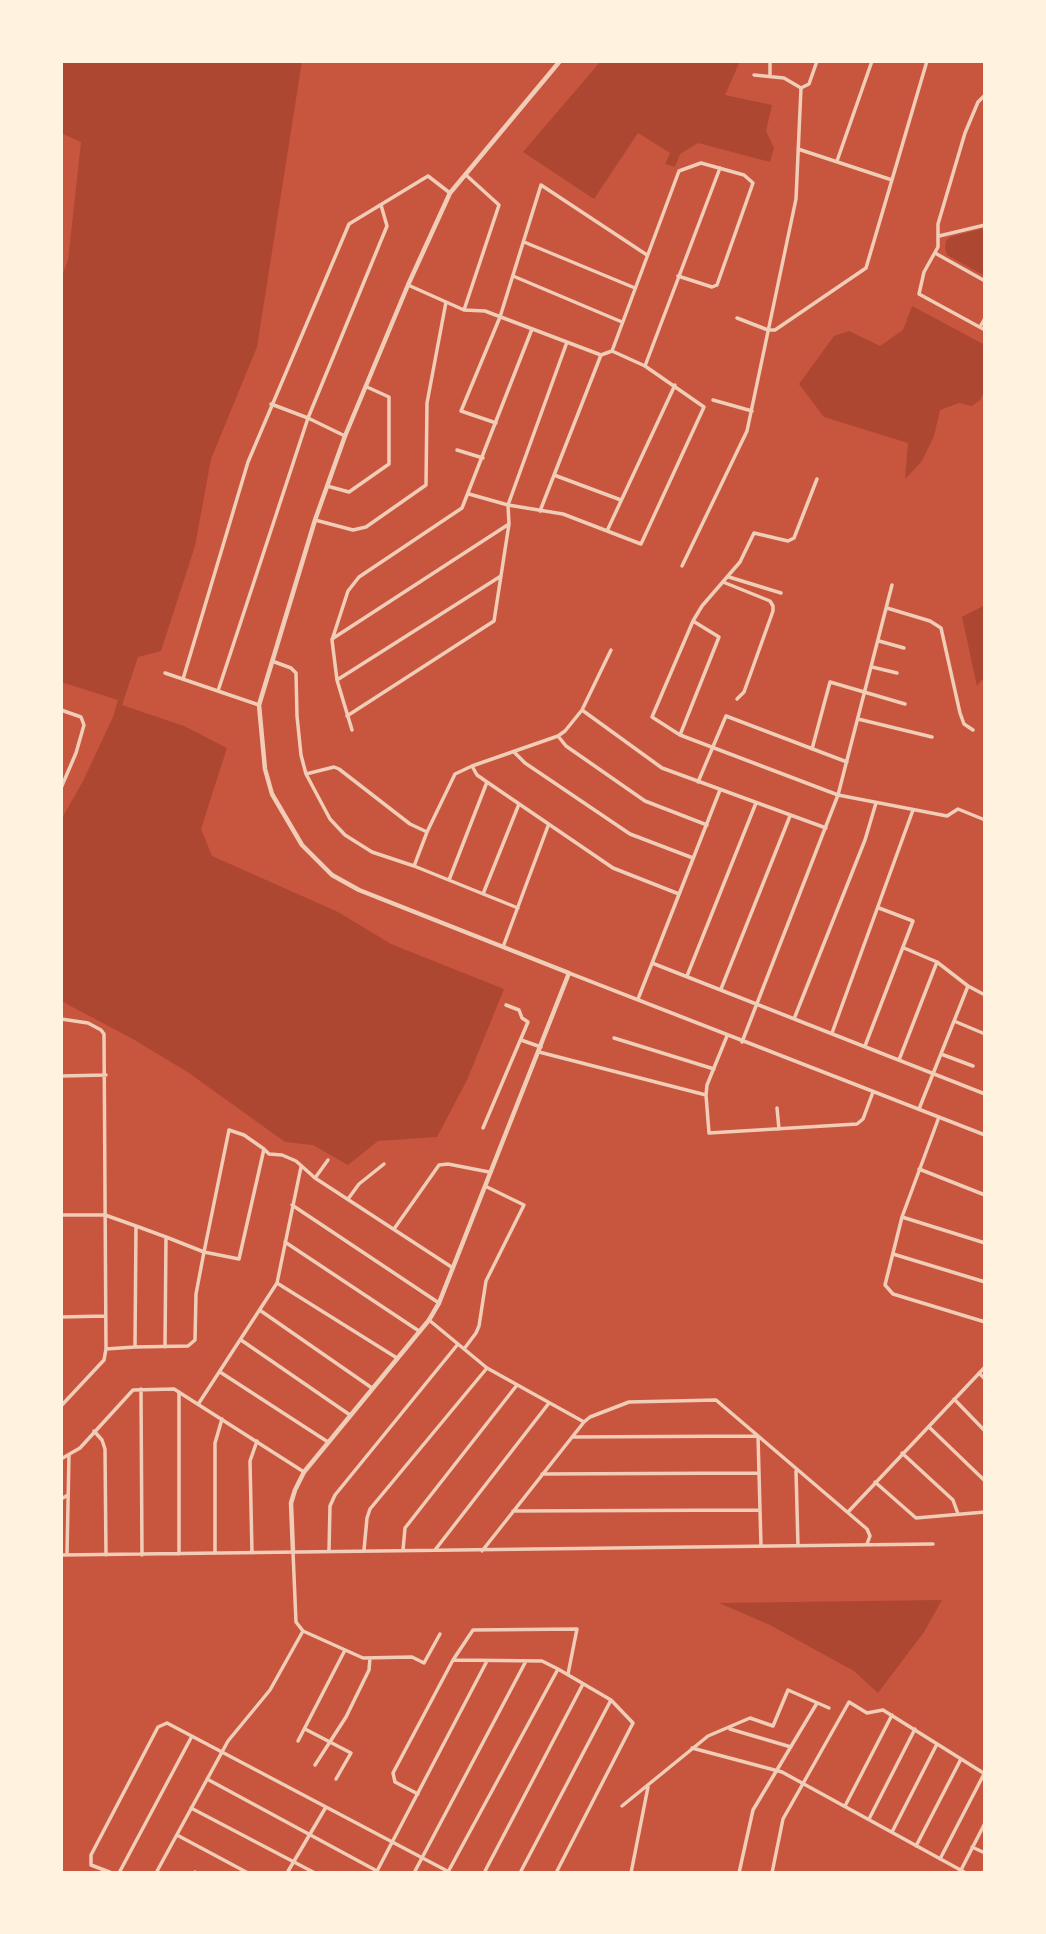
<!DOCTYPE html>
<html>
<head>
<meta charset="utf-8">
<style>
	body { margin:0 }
	#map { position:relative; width:1046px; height:1934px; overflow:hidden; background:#c8553d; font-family:"Noto Sans",sans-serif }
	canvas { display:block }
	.frame { position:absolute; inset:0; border:63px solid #fff3e0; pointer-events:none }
</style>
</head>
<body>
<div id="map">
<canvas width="1046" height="1934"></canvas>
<div class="frame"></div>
</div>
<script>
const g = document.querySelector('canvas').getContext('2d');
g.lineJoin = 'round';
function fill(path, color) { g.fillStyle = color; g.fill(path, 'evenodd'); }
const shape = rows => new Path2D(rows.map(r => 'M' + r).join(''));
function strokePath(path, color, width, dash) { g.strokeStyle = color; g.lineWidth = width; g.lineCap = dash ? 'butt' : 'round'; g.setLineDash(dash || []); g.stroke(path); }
fill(shape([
	[61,61,302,61,257,347,211,459,195,546,161,651,138,657,122,705,184,726,227,748,201,829,212,856,338,912,391,944,504,989,467,1080,437,1137,378,1141,348,1165,313,1145,285,1142,189,1073,133,1039,61,1001,61,820,83,781,113,717,118,700,61,682,61,278,68,260,81,142,61,133],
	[601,61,740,61,725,95,772,105,766,131,774,148,770,162,698,143,680,154,675,167,665,164,670,153,638,133,594,199,523,152],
	[985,228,985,276,947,255,945,248,946,241,950,237],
	[912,306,985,345,985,390,980,400,972,406,959,403,940,410,934,436,922,461,905,479,908,443,824,417,799,384,834,336,849,331,880,346,903,330],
	[985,605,985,676,977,686,962,617],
	[942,1600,924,1632,878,1693,854,1671,770,1625,719,1603]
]), '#ae4732');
strokePath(shape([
	[754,75,784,78,801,88],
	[770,76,770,61],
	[801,88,809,84,817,61],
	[985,95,978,102,965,133,938,224,938,247,924,272,919,294,985,330],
	[798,149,892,180],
	[837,161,872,61],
	[939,236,985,225],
	[524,242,635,288],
	[935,253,985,281],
	[513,276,622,322],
	[408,285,464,310,485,311,601,355,612,351,645,366,704,407,641,544,563,514,508,505,469,494],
	[464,310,499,205,466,175],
	[737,318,768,330,775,330,866,268,927,61],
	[980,327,985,318],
	[612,351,679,171,701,163,744,175,753,183,717,285,712,287,678,276],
	[645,366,720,168],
	[713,400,752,411],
	[271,404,308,418,345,436],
	[496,423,461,411,500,317,541,185,647,255],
	[457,450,483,458],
	[554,475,621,500],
	[817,479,794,538,788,541,754,533,740,562,702,606,693,621,652,717,680,735,838,795,947,816,958,809,985,820],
	[327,486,349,492,389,464,389,397,367,387],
	[540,511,601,355],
	[315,520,353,530,366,527,426,485,427,403,446,302],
	[607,531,675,385],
	[682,566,747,431,796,199,801,88],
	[729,577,781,593],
	[723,582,770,601,773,606,773,611,744,692,737,699],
	[887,608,930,621,941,628,960,713,964,724,973,730],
	[332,639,509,524],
	[879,641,904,648],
	[272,661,291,668,296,673,297,716,301,755,306,774,330,819,345,835,372,852,414,866,518,908],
	[872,667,897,673],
	[165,673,259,705],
	[183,679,248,462,349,224,428,176,450,193],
	[337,680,501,576],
	[218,691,308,418,387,226,381,205],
	[61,710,81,717,84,725,76,753,61,788],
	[582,710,662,768,826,828],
	[347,716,494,621,509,524,508,505,567,342],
	[858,719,932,737],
	[352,730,337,680,332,640,348,591,359,577,462,508,532,329],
	[680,735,719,637,693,621],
	[558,736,566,746,645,801,707,825],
	[812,749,830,682,905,704],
	[514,752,525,763,630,834,693,858],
	[472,766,477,775,487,782,613,868,679,894],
	[306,774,334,767,339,769,410,824,427,832],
	[698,782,726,716,847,762],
	[414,866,427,832,455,774,472,766,558,736,565,731,582,710,611,650],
	[449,880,487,782],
	[483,894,519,804],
	[503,947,548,826],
	[904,948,937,962,968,986,985,995],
	[652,963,985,1094],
	[569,973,985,1135],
	[687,976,756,803],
	[721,989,790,816],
	[638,999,720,790],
	[61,1019,88,1023,101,1030,104,1034,106,1349,104,1360,61,1406],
	[794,1019,865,840,876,803],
	[954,1021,985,1034],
	[832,1033,913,810],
	[727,1036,707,1085,706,1095,709,1133,857,1124,863,1119,873,1092],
	[614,1038,714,1069],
	[521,1040,541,1047],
	[742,1042,838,795,892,585],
	[865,1046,913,921,879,908],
	[539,1052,706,1095],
	[941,1054,973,1066],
	[899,1060,937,962],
	[61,1076,106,1075],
	[777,1108,779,1129],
	[919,1109,968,986],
	[939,1117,902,1217,885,1285,893,1294,985,1322],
	[483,1128,528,1022,522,1018,519,1010,506,1005],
	[264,1149,239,1259,204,1252,229,1130,244,1135,264,1149,269,1154,282,1155,296,1161,315,1178,453,1268],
	[919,1169,985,1195],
	[315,1178,328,1160],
	[348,1199,359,1184,384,1164],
	[292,1205,439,1303],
	[61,1215,105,1215,136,1226,166,1237,204,1252,196,1294,195,1340,188,1346,135,1347,136,1226],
	[902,1217,985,1243],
	[394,1229,439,1165,448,1164,489,1172],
	[285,1242,419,1331],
	[893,1254,985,1282],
	[277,1283,397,1358],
	[261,1311,372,1388],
	[61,1317,105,1316],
	[429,1320,487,1368,584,1422],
	[241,1340,350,1415],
	[165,1347,166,1237],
	[106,1349,135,1347],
	[464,1349,476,1333,479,1326,486,1281,524,1205,485,1186],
	[220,1372,328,1442],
	[979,1373,985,1379],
	[141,1389,142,1555],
	[179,1392,179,1554],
	[954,1399,985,1431],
	[199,1403,277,1283,301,1167],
	[929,1427,985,1481],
	[94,1431,102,1440,105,1449,106,1555],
	[572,1437,758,1436,761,1546],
	[902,1453,953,1500,958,1514],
	[61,1459,80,1448,133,1390,174,1389,304,1472],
	[796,1471,798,1546],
	[542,1474,759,1473],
	[875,1482,916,1518,985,1512],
	[61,1499,68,1495],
	[513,1511,760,1510],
	[848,1512,985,1367],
	[364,1550,367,1518,370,1509,487,1368],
	[403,1550,405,1528,517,1385],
	[435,1550,549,1403],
	[329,1551,330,1506,335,1495,458,1344],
	[482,1551,584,1422,590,1417,629,1402,716,1400,867,1529,870,1536,867,1544],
	[293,1552,296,1622,303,1631,363,1658,412,1657,424,1663,440,1634],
	[215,1553,215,1443,222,1419],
	[252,1553,250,1461,257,1441],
	[67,1554,69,1455],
	[61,1555,933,1544],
	[453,1660,473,1630,577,1629,568,1674],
	[305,1729,351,1753,336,1779],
	[730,1729,791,1747],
	[298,1741,344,1652],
	[692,1748,782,1772,966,1873],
	[315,1765,346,1717,369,1670,370,1658],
	[207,1779,377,1871],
	[418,1794,395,1782,393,1773,453,1660,542,1661,558,1669,448,1872],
	[622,1806,708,1736,750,1718,773,1726,788,1690,829,1708],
	[845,1806,892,1715],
	[191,1808,315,1873],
	[869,1819,915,1729],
	[892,1832,937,1744],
	[177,1835,248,1873],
	[916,1846,961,1759],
	[972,1847,985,1853],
	[940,1859,984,1774],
	[961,1870,985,1823],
	[112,1873,91,1865,91,1855,158,1727,167,1723,451,1873],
	[119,1873,192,1736],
	[156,1873,228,1741,270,1690,303,1631],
	[195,1873,195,1872],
	[287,1873,326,1807],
	[376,1873,487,1661],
	[414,1873,526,1661],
	[484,1873,583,1684],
	[520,1873,611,1700],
	[556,1873,633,1723,611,1700,558,1669],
	[631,1873,648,1787],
	[739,1873,753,1810,817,1703],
	[772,1873,783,1819,849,1702,867,1713,883,1710,985,1774]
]), '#f1ccb7', 3.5);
strokePath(shape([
	[293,1552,291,1503,295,1490,304,1472,429,1320,439,1303,569,973,359,890,332,875,302,845,272,794,265,769,259,705,315,520,345,436,408,285,450,193,560,61]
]), '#f1ccb7', 4.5);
</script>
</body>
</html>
